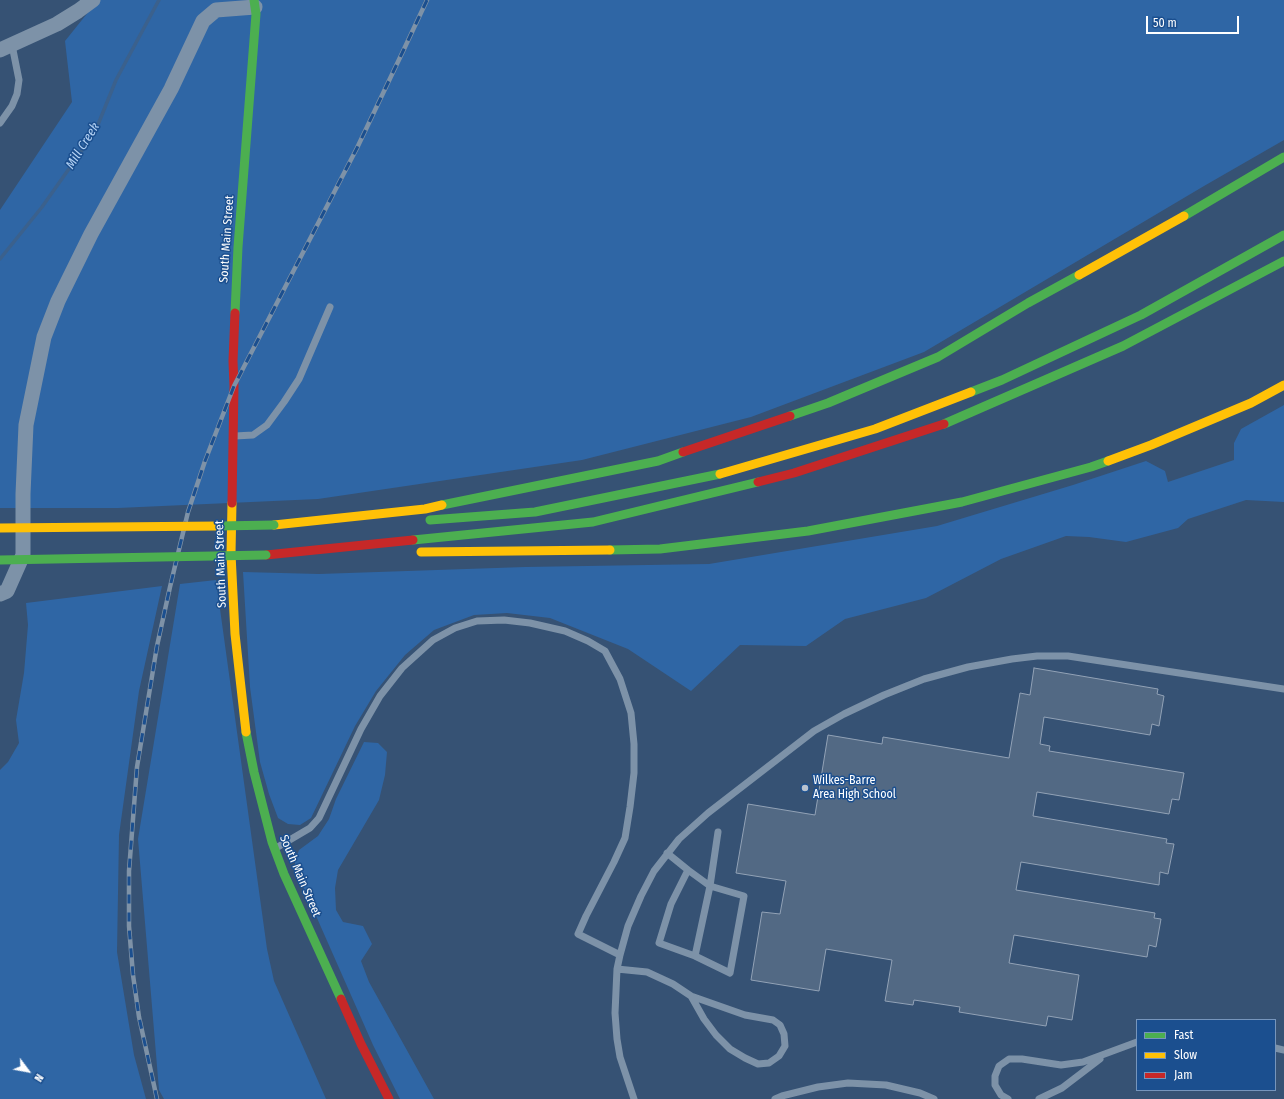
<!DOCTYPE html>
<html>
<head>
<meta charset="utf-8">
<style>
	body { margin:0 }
	#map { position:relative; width:1284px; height:1099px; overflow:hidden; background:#365274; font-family:"Fira Sans Condensed",sans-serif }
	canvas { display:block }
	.legend { position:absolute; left:1136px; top:1019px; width:140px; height:72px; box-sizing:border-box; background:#1b4f8f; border:1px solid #7695bc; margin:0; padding:5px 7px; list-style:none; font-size:12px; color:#fff }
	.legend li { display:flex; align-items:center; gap:8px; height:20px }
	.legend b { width:20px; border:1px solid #7695bc }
	.north { position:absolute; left:8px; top:1051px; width:40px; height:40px; -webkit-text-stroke:3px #1b4f8f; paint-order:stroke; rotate:122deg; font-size:11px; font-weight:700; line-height:16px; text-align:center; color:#fff }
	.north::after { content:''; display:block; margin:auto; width:14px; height:18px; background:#fff; clip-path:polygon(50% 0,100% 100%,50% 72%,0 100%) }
	.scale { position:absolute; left:1146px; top:16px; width:93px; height:18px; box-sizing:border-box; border:2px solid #fff; border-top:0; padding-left:5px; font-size:12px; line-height:14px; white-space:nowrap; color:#fff; -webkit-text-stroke:3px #1b4f8f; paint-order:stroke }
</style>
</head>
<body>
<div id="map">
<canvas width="1284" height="1099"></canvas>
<ul class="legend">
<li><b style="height:5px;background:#4caf50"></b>Fast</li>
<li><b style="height:5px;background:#ffc107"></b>Slow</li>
<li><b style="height:5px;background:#c62828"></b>Jam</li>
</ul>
<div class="north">N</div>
<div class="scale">50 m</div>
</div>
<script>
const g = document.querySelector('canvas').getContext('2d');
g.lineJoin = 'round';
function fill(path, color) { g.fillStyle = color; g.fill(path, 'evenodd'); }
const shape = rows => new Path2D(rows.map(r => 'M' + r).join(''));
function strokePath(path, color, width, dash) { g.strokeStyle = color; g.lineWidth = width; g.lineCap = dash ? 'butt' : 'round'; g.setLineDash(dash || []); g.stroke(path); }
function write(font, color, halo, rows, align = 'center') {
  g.font = font + ' "Fira Sans Condensed",sans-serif'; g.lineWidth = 3; g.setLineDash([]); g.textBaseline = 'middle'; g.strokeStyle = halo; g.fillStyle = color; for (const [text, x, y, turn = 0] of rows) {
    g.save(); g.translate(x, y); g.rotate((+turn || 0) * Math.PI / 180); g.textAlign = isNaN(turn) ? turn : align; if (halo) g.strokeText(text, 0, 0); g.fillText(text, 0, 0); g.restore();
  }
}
fill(shape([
	[98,0,1284,0,1284,140,1204,186,924,352,751,417,582,460,318,499,118,508,0,508,0,210,72,102,65,41],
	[1284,405,1284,502,1246,500,1188,519,1178,528,1126,542,1089,537,1066,536,1001,559,926,598,845,619,806,646,740,645,691,691,628,649,550,618,507,613,474,615,434,630,405,655,376,691,355,726,311,818,300,825,288,824,278,818,269,794,260,762,250,687,243,572,319,574,525,567,709,564,937,526,1073,485,1146,461,1165,471,1168,482,1234,460,1234,443,1241,429],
	[216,580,267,949,274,981,326,1099,164,1099,159,1090,138,839,180,584],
	[162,586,139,691,119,835,117,952,134,1055,146,1099,0,1099,0,770,8,762,19,743,16,720,24,673,28,625,26,603],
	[364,742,378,743,387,752,385,775,379,800,338,870,335,888,336,910,343,922,363,926,372,944,361,961,369,982,434,1099,400,1099,373,1045,298,875,295,866,295,860,299,850,318,836,329,819,336,799]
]), '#2f66a5');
strokePath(shape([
	[0,259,42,207,95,132,116,80,159,0]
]), '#3b618d', 3.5);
const building = shape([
	[1034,668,1158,689,1157,694,1164,696,1159,726,1152,724,1150,735,1044,717,1040,744,1050,746,1049,751,1184,773,1179,800,1172,799,1169,814,1037,792,1033,816,1167,839,1166,843,1174,844,1168,874,1160,872,1159,885,1021,862,1016,890,1155,913,1154,918,1161,919,1156,947,1149,945,1147,957,1014,935,1009,963,1079,975,1072,1020,1048,1016,1046,1026,959,1012,960,1007,914,1000,913,1005,885,1001,892,960,826,949,819,991,751,980,762,912,780,914,786,881,736,873,748,804,815,815,828,735,882,744,883,737,1009,758,1020,693,1030,695,1034,668]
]);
fill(building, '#526984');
strokePath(building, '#92a2b6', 1);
strokePath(shape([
	[0,123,12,106,17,94,19,80,12,45],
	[235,436,253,435,267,425,284,402,299,379,330,307],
	[276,848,310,828,319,818,361,729,380,696,402,668,433,640,455,628,477,621,504,620,530,623,565,631,588,641,605,651,620,679,631,713,634,744,634,773,630,807,625,838,614,862,586,916,578,934,620,955],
	[667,853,688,870,671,904,659,943,695,956,730,973,744,896,710,886,718,832],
	[688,870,710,886,695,956],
	[617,969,647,972,673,984,691,996,704,1019,716,1035,730,1049,745,1058,758,1064,769,1063,779,1056,785,1046,784,1034,780,1025,773,1020,745,1015,691,996],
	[1275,1048,1284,1050],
	[634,1099,620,1057,617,1039,615,1013,617,969,620,955,628,926,641,896,654,871,679,839,708,813,814,731,844,714,884,695,924,679,968,667,1012,659,1037,656,1068,656,1284,689],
	[775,1099,782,1096,818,1087,848,1083,886,1085,920,1093,934,1099],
	[1008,1099,1001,1095,995,1085,995,1076,999,1066,1009,1059,1022,1059,1061,1065,1083,1062,1137,1042],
	[1039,1099,1062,1088,1100,1059]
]), '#7d92a8', 7);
strokePath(shape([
	[0,50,57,24,78,11,93,0],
	[0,594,7,591,23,555,23,494,26,425,44,337,58,301,91,234,171,89,203,21,216,10,255,7]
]), '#7d92a8', 15);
strokePath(shape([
	[1184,216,1284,157],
	[235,313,238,247,256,14,254,0],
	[971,392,1002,380,1141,315,1284,235],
	[790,416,828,403,938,357,1028,303,1079,275],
	[944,424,1123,346,1284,261],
	[442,505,658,461,683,452],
	[430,520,535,512,720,474],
	[413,540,593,522,758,482],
	[610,550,660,549,808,531,962,502,1091,467,1108,461],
	[246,732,254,772,272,842,284,874,341,999]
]), '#4caf50', 9);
strokePath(shape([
	[1079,275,1184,216],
	[1108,461,1151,445,1251,403,1284,385],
	[720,474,875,429,971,392],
	[232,503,231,554,235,634,246,732],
	[274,525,425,509,442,505],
	[421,552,610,550]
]), '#ffc107', 9);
strokePath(shape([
	[683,452,790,416],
	[758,482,794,473,944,424],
	[232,503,234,386,233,361,235,313],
	[266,555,413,540],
	[341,999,361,1044,389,1099]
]), '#c62828', 9);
const rail = shape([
	[157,1099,139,1017,133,975,129,926,129,871,137,767,157,646,170,587,188,512,205,461,234,386,357,148,405,47,427,0]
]);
strokePath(rail, '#7e92a7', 4.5);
strokePath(rail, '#1b4f8f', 3, [9]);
strokePath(shape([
	[218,526,274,525],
	[0,560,266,555]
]), '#4caf50', 9);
strokePath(shape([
	[0,528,218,526]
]), '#ffc107', 9);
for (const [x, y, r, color] of [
	[805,788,4,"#b9c2ce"]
]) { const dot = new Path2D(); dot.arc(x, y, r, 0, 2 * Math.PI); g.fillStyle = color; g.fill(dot); strokePath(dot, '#1b4f8f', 1.5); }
write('12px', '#fff', '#1b4f8f', [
	["South Main Street",227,239,-86],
	["South Main Street",221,564,-92],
	["South Main Street",300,876,67]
]);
write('12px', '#fff', '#1b4f8f', [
	["Wilkes-Barre",813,781],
	["Area High School",813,795]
], 'left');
write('italic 13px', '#b5d3f5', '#1b4f8f', [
	["Mill Creek",83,146,-58]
]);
</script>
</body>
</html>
